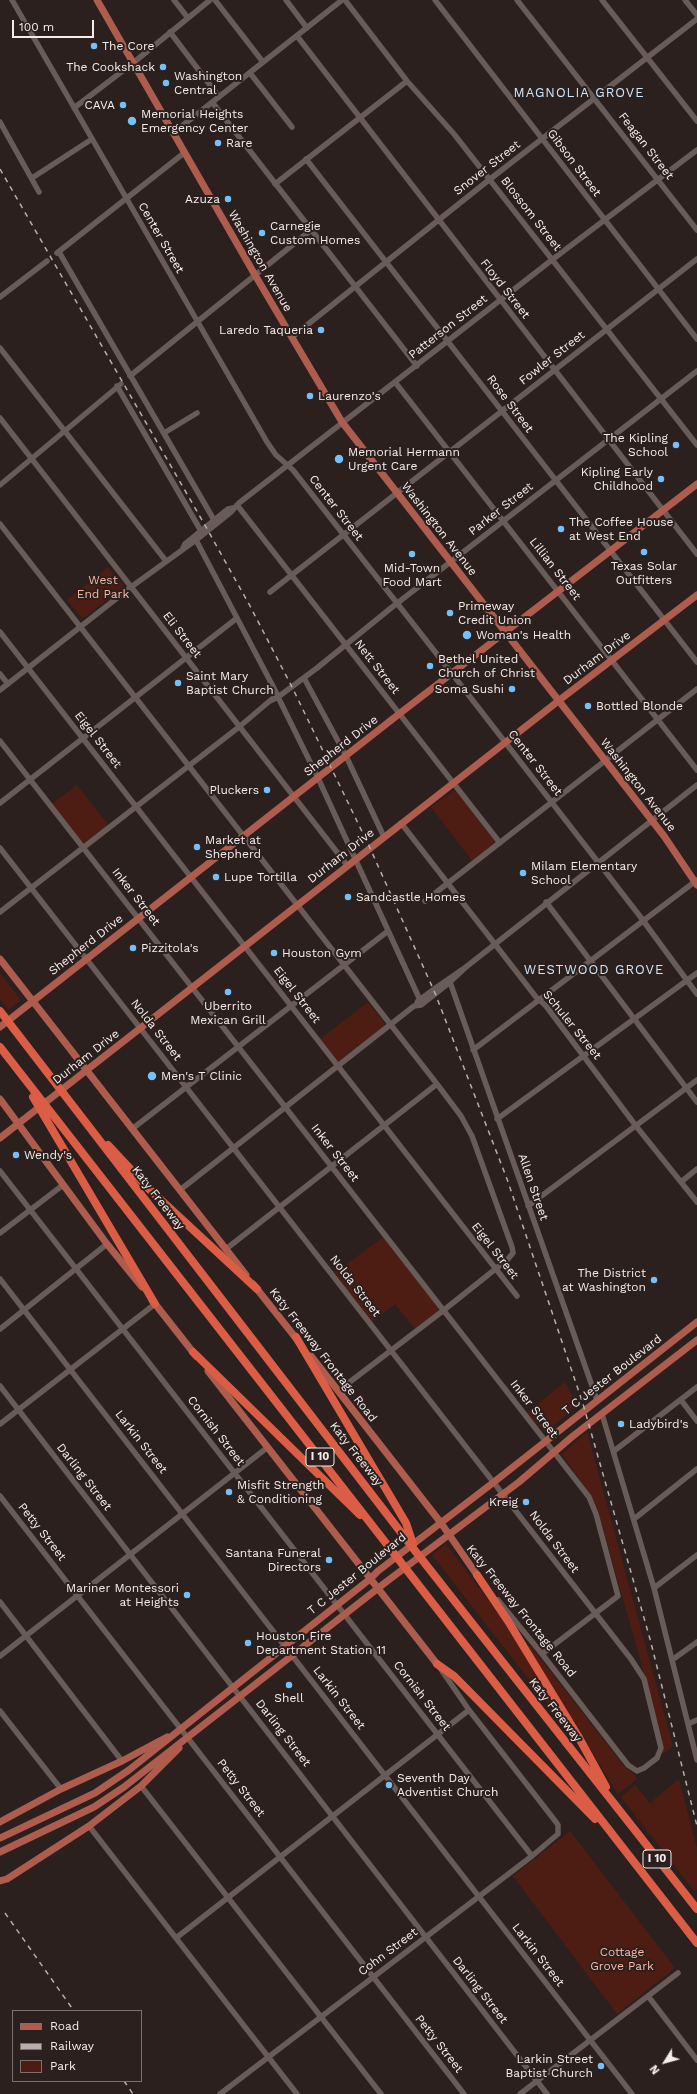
<!DOCTYPE html>
<html>
<head>
<meta charset="utf-8">
<style>
	body { margin:0 }
	#map { position:relative; width:697px; height:2094px; overflow:hidden; background:#2b201e; font-family:"Work Sans",sans-serif }
	canvas { display:block }
	.legend { position:absolute; left:12px; top:2010px; width:130px; height:72px; box-sizing:border-box; background:#2b201e; border:1px solid #7b7270; margin:0; padding:5px 7px; list-style:none; font-size:12px; color:#f4edeb }
	.legend li { display:flex; align-items:center; gap:8px; height:20px }
	.legend b { width:20px; border:1px solid #7b7270 }
	.north { position:absolute; left:645px; top:2042px; width:40px; height:40px; -webkit-text-stroke:3px #2b201e; paint-order:stroke; rotate:233deg; font-size:11px; font-weight:700; line-height:16px; text-align:center; color:#f4edeb }
	.north::after { content:''; display:block; margin:auto; width:14px; height:18px; background:#f4edeb; clip-path:polygon(50% 0,100% 100%,50% 72%,0 100%) }
	.scale { position:absolute; left:12px; top:20px; width:82px; height:18px; box-sizing:border-box; border:2px solid #f4edeb; border-top:0; padding-left:5px; font-size:12px; line-height:14px; white-space:nowrap; color:#f4edeb; -webkit-text-stroke:3px #2b201e; paint-order:stroke }
</style>
</head>
<body>
<div id="map">
<canvas width="697" height="2094"></canvas>
<ul class="legend">
<li><b style="height:5px;background:#ad5c4d"></b>Road</li>
<li><b style="height:5px;background:#b7afad"></b>Railway</li>
<li><b style="height:11px;background:#4d1d14"></b>Park</li>
</ul>
<div class="north">N</div>
<div class="scale">100 m</div>
</div>
<script>
const g = document.querySelector('canvas').getContext('2d');
g.lineJoin = 'round';
function fill(path, color) { g.fillStyle = color; g.fill(path, 'evenodd'); }
const shape = rows => new Path2D(rows.map(r => 'M' + r).join(''));
function strokePath(path, color, width, dash) { g.strokeStyle = color; g.lineWidth = width; g.lineCap = dash ? 'butt' : 'round'; g.setLineDash(dash || []); g.stroke(path); }
function write(font, color, halo, rows, align = 'center') {
  g.font = font + ' "Work Sans",sans-serif'; g.lineWidth = 4; g.setLineDash([]); g.textBaseline = 'middle'; g.strokeStyle = halo; g.fillStyle = color; for (const [text, x, y, turn = 0] of rows) {
    g.save(); g.translate(x, y); g.rotate((+turn || 0) * Math.PI / 180); g.textAlign = isNaN(turn) ? turn : align; if (halo) g.strokeText(text, 0, 0); g.fillText(text, 0, 0); g.restore();
  }
}
fill(shape([
	[108,567,123,585,122,588,85,617,81,617,67,600],
	[77,785,109,826,85,843,81,841,52,804],
	[454,791,458,793,495,842,495,844,473,862,431,807],
	[0,973,21,1000,8,1010,0,999],
	[368,1002,386,1025,340,1061,337,1061,320,1039],
	[383,1237,438,1307,438,1311,415,1329,395,1304,372,1322,335,1273],
	[565,1382,577,1406,546,1432,526,1413],
	[587,1432,673,1746,663,1754,645,1677,599,1514,590,1495,562,1454],
	[446,1544,498,1613,570,1726,567,1728,432,1555],
	[530,1645,624,1766,633,1773,637,1779,618,1794,526,1648],
	[679,1779,697,1848,697,1889,694,1891,621,1797,635,1785,650,1803],
	[570,1831,675,1968,617,2014,513,1876]
]), '#4d1d14');
strokePath(shape([
	[12,0,267,442,276,455,293,470,443,662,639,915,697,994],
	[174,0,188,18],
	[215,0,263,62],
	[286,0,307,28],
	[345,0,407,81,454,134,697,445],
	[435,0,697,339],
	[517,0,697,230],
	[602,0,697,121],
	[685,0,697,15],
	[170,32,219,97],
	[297,36,697,554],
	[250,73,292,127],
	[212,102,417,366],
	[74,108,133,63,210,0],
	[0,122,39,192],
	[173,133,342,0],
	[306,159,697,662],
	[32,178,92,139],
	[275,184,407,81],
	[59,252,214,520],
	[57,253,184,153],
	[0,297,47,261],
	[292,337,485,183,697,19],
	[0,348,166,561],
	[130,376,311,230],
	[395,382,697,770],
	[117,386,201,531],
	[0,418,347,865],
	[164,433,197,413],
	[0,485,121,384],
	[237,505,500,843],
	[0,524,437,1084,461,1116,472,1136,512,1247,513,1253,508,1259,444,1310,338,1391],
	[196,540,277,694],
	[183,548,185,544,228,509,233,508],
	[270,592,697,259],
	[0,632,517,1296],
	[0,674,8,684],
	[304,678,346,756,384,837],
	[0,690,131,587,196,540,231,512,239,503,557,256,697,150],
	[278,697,318,778,420,1000],
	[270,701,278,697,317,668,391,608,697,371],
	[0,741,589,1497,596,1514,618,1596,542,1654],
	[0,803,237,618],
	[401,823,536,997,546,1006,636,1126,697,1202],
	[0,848,631,1659,644,1679,661,1748,657,1758,644,1768,637,1771,628,1765,542,1654,498,1600],
	[425,901,697,689],
	[546,902,697,1102],
	[0,912,239,727,272,699],
	[450,982,597,1400],
	[416,1005,418,1001,437,987,466,967,697,785],
	[473,1050,697,880],
	[497,1119,697,973],
	[132,1129,388,931],
	[0,1171,532,1856],
	[681,1182,697,1169],
	[180,1190,414,1006,421,1005,450,982,466,967],
	[528,1206,697,1080],
	[0,1233,63,1185],
	[226,1249,437,1084],
	[0,1279,632,2094],
	[0,1329,107,1244],
	[0,1386,547,2094],
	[681,1400,697,1421],
	[602,1414,654,1588,697,1760],
	[0,1424,155,1304],
	[614,1451,697,1387],
	[0,1496,464,2094],
	[634,1519,697,1469],
	[654,1588,697,1555],
	[0,1602,122,1761],
	[0,1656,268,1447],
	[672,1660,697,1642],
	[0,1711,61,1789],
	[688,1724,697,1720],
	[141,1786,381,2094],
	[89,1826,297,2094],
	[176,1938,469,1710],
	[648,1996,697,2060],
	[220,2094,532,1856,558,1834,558,1825,556,1822,469,1710,440,1668],
	[520,2094,678,1973]
]), '#685b58', 5.5);
strokePath(shape([
	[97,0,255,275,342,422,664,836,697,885],
	[0,959,246,1275],
	[0,1027,399,714,697,484],
	[0,1099,107,1244,142,1287],
	[0,1138,566,695,697,595],
	[253,1284,299,1342],
	[152,1300,196,1356],
	[311,1356,441,1523,477,1575],
	[208,1371,437,1664],
	[0,1822,61,1789,122,1761,167,1737],
	[0,1838,95,1793,129,1770,370,1579,378,1571,494,1482,697,1322],
	[0,1852,94,1807,124,1787,386,1582,519,1482,573,1436,697,1340],
	[0,1881,7,1879,89,1826,141,1786,179,1748]
]), '#ad5c4d', 7);
strokePath(shape([
	[0,1011,416,1552,697,1909],
	[0,1047,697,1943],
	[33,1097,155,1304],
	[108,1145,148,1188,257,1289],
	[296,1337,406,1523,413,1544],
	[193,1352,360,1515],
	[477,1575,508,1621,578,1736,606,1787],
	[437,1664,454,1676,595,1819]
]), '#db5d45', 8);
strokePath(shape([
	[0,169,206,527,250,606,292,687,370,848,435,993,507,1179,583,1404,650,1639,697,1826],
	[5,1913,74,2011],
	[124,2081,133,2094]
]), '#b7afad', 1.5, [5, 5]);
for (const [x, y, r, color] of [
	[94,46,4,"#76c0f7"],
	[163,67,4,"#76c0f7"],
	[166,83,4,"#76c0f7"],
	[123,105,4,"#76c0f7"],
	[132,121,5,"#76c0f7"],
	[218,143,4,"#76c0f7"],
	[228,199,4,"#76c0f7"],
	[262,233,4,"#76c0f7"],
	[321,330,4,"#76c0f7"],
	[310,396,4,"#76c0f7"],
	[676,445,4,"#76c0f7"],
	[339,459,5,"#76c0f7"],
	[661,479,4,"#76c0f7"],
	[561,529,4,"#76c0f7"],
	[644,552,4,"#76c0f7"],
	[412,554,4,"#76c0f7"],
	[450,613,4,"#76c0f7"],
	[467,635,5,"#76c0f7"],
	[430,666,4,"#76c0f7"],
	[178,683,4,"#76c0f7"],
	[512,689,4,"#76c0f7"],
	[588,706,4,"#76c0f7"],
	[267,790,4,"#76c0f7"],
	[197,847,4,"#76c0f7"],
	[523,873,4,"#76c0f7"],
	[216,877,4,"#76c0f7"],
	[348,897,4,"#76c0f7"],
	[133,948,4,"#76c0f7"],
	[274,953,4,"#76c0f7"],
	[228,992,4,"#76c0f7"],
	[152,1076,5,"#76c0f7"],
	[16,1155,4,"#76c0f7"],
	[654,1280,4,"#76c0f7"],
	[621,1424,4,"#76c0f7"],
	[229,1492,4,"#76c0f7"],
	[526,1502,4,"#76c0f7"],
	[329,1560,4,"#76c0f7"],
	[187,1595,4,"#76c0f7"],
	[248,1643,4,"#76c0f7"],
	[289,1685,4,"#76c0f7"],
	[389,1785,4,"#76c0f7"],
	[601,2066,4,"#76c0f7"]
]) { const dot = new Path2D(); dot.arc(x, y, r, 0, 2 * Math.PI); g.fillStyle = color; g.fill(dot); strokePath(dot, '#2b201e', 1.5); }
for (const [x, y, w] of [
	[320,1457,28],
	[657,1859,28]
]) { const box = new Path2D(); box.roundRect(x - w / 2, y - 9, w, 18, 3); g.fillStyle = '#2b201e'; g.fill(box); strokePath(box, '#f4edeb', 1); }
write('bold 11px', '#f4edeb', null, [
	["I 10",320,1457],
	["I 10",657,1859]
]);
write('12px', '#f4edeb', '#2b201e', [
	["The Core",102,46],
	["The Cookshack",155,67,"right"],
	["Washington",174,76],
	["Central",174,90],
	["CAVA",115,105,"right"],
	["Memorial Heights",141,114],
	["Emergency Center",141,128],
	["Rare",226,143],
	["Azuza",220,199,"right"],
	["Carnegie",270,226],
	["Custom Homes",270,240],
	["Laredo Taqueria",313,330,"right"],
	["Laurenzo's",318,396],
	["The Kipling",668,438,"right"],
	["School",668,452,"right"],
	["Memorial Hermann",348,452],
	["Urgent Care",348,466],
	["Kipling Early",653,472,"right"],
	["Childhood",653,486,"right"],
	["The Coffee House",569,522],
	["at West End",569,536],
	["Texas Solar",644,566,"center"],
	["Outfitters",644,580,"center"],
	["Mid-Town",412,568,"center"],
	["Food Mart",412,582,"center"],
	["Primeway",458,606],
	["Credit Union",458,620],
	["Woman's Health",476,635],
	["Bethel United",438,659],
	["Church of Christ",438,673],
	["Saint Mary",186,676],
	["Baptist Church",186,690],
	["Soma Sushi",504,689,"right"],
	["Bottled Blonde",596,706],
	["Pluckers",259,790,"right"],
	["Market at",205,840],
	["Shepherd",205,854],
	["Milam Elementary",531,866],
	["School",531,880],
	["Lupe Tortilla",224,877],
	["Sandcastle Homes",356,897],
	["Pizzitola's",141,948],
	["Houston Gym",282,953],
	["Uberrito",228,1006,"center"],
	["Mexican Grill",228,1020,"center"],
	["Men's T Clinic",161,1076],
	["Wendy's",24,1155],
	["The District",646,1273,"right"],
	["at Washington",646,1287,"right"],
	["Ladybird's",629,1424],
	["Misfit Strength",237,1485],
	["& Conditioning",237,1499],
	["Kreig",518,1502,"right"],
	["Santana Funeral",321,1553,"right"],
	["Directors",321,1567,"right"],
	["Mariner Montessori",179,1588,"right"],
	["at Heights",179,1602,"right"],
	["Houston Fire",256,1636],
	["Department Station 11",256,1650],
	["Shell",289,1698,"center"],
	["Seventh Day",397,1778],
	["Adventist Church",397,1792],
	["Larkin Street",593,2059,"right"],
	["Baptist Church",593,2073,"right"]
], 'left');
write('12px', '#f4edeb', '#2b201e', [
	["Feagan Street",646,146,52],
	["Gibson Street",574,163,53],
	["Snover Street",487,168,-38],
	["Blossom Street",531,214,52],
	["Center Street",161,238,60],
	["Washington Avenue",260,261,60],
	["Floyd Street",505,289,52],
	["Patterson Street",448,327,-38],
	["Fowler Street",552,358,-38],
	["Rose Street",510,404,53],
	["Center Street",336,508,52],
	["Parker Street",501,509,-38],
	["Washington Avenue",439,529,52],
	["Lillian Street",555,569,52],
	["Eli Street",182,635,52],
	["Durham Drive",597,658,-37],
	["Nett Street",377,667,52],
	["Eigel Street",98,740,52],
	["Shepherd Drive",341,746,-38],
	["Center Street",535,763,52],
	["Washington Avenue",638,785,52],
	["Durham Drive",341,856,-38],
	["Inker Street",136,897,52],
	["Shepherd Drive",86,945,-38],
	["Eigel Street",297,995,52],
	["Schuler Street",572,1025,51],
	["Nolda Street",156,1030,52],
	["Durham Drive",86,1057,-38],
	["Inker Street",335,1153,52],
	["Allen Street",533,1187,71],
	["Katy Freeway",158,1198,52],
	["Eigel Street",495,1251,52],
	["Nolda Street",355,1286,52],
	["Katy Freeway Frontage Road",323,1355,52],
	["T C Jester Boulevard",612,1375,-38],
	["Inker Street",534,1409,52],
	["Cornish Street",216,1431,52],
	["Larkin Street",141,1442,52],
	["Katy Freeway",356,1454,52],
	["Darling Street",84,1477,52],
	["Petty Street",42,1532,52],
	["Nolda Street",554,1542,53],
	["T C Jester Boulevard",357,1574,-39],
	["Katy Freeway Frontage Road",521,1611,51],
	["Cornish Street",422,1696,52],
	["Larkin Street",339,1698,52],
	["Katy Freeway",555,1710,52],
	["Darling Street",283,1733,52],
	["Petty Street",241,1788,52],
	["Cohn Street",388,1952,-37],
	["Larkin Street",538,1955,52],
	["Darling Street",480,1990,52],
	["Petty Street",439,2044,52]
]);
write('12px', '#f9b7a8', '#2b201e', [
	["West",103,580],
	["End Park",103,594],
	["Cottage",622,1952],
	["Grove Park",622,1966]
]);
g.letterSpacing = '1px';
write('13px', '#cce7fc', '#2b201e', [
	["MAGNOLIA GROVE",579,93],
	["WESTWOOD GROVE",594,970]
]);
g.letterSpacing = '0px';
</script>
</body>
</html>
